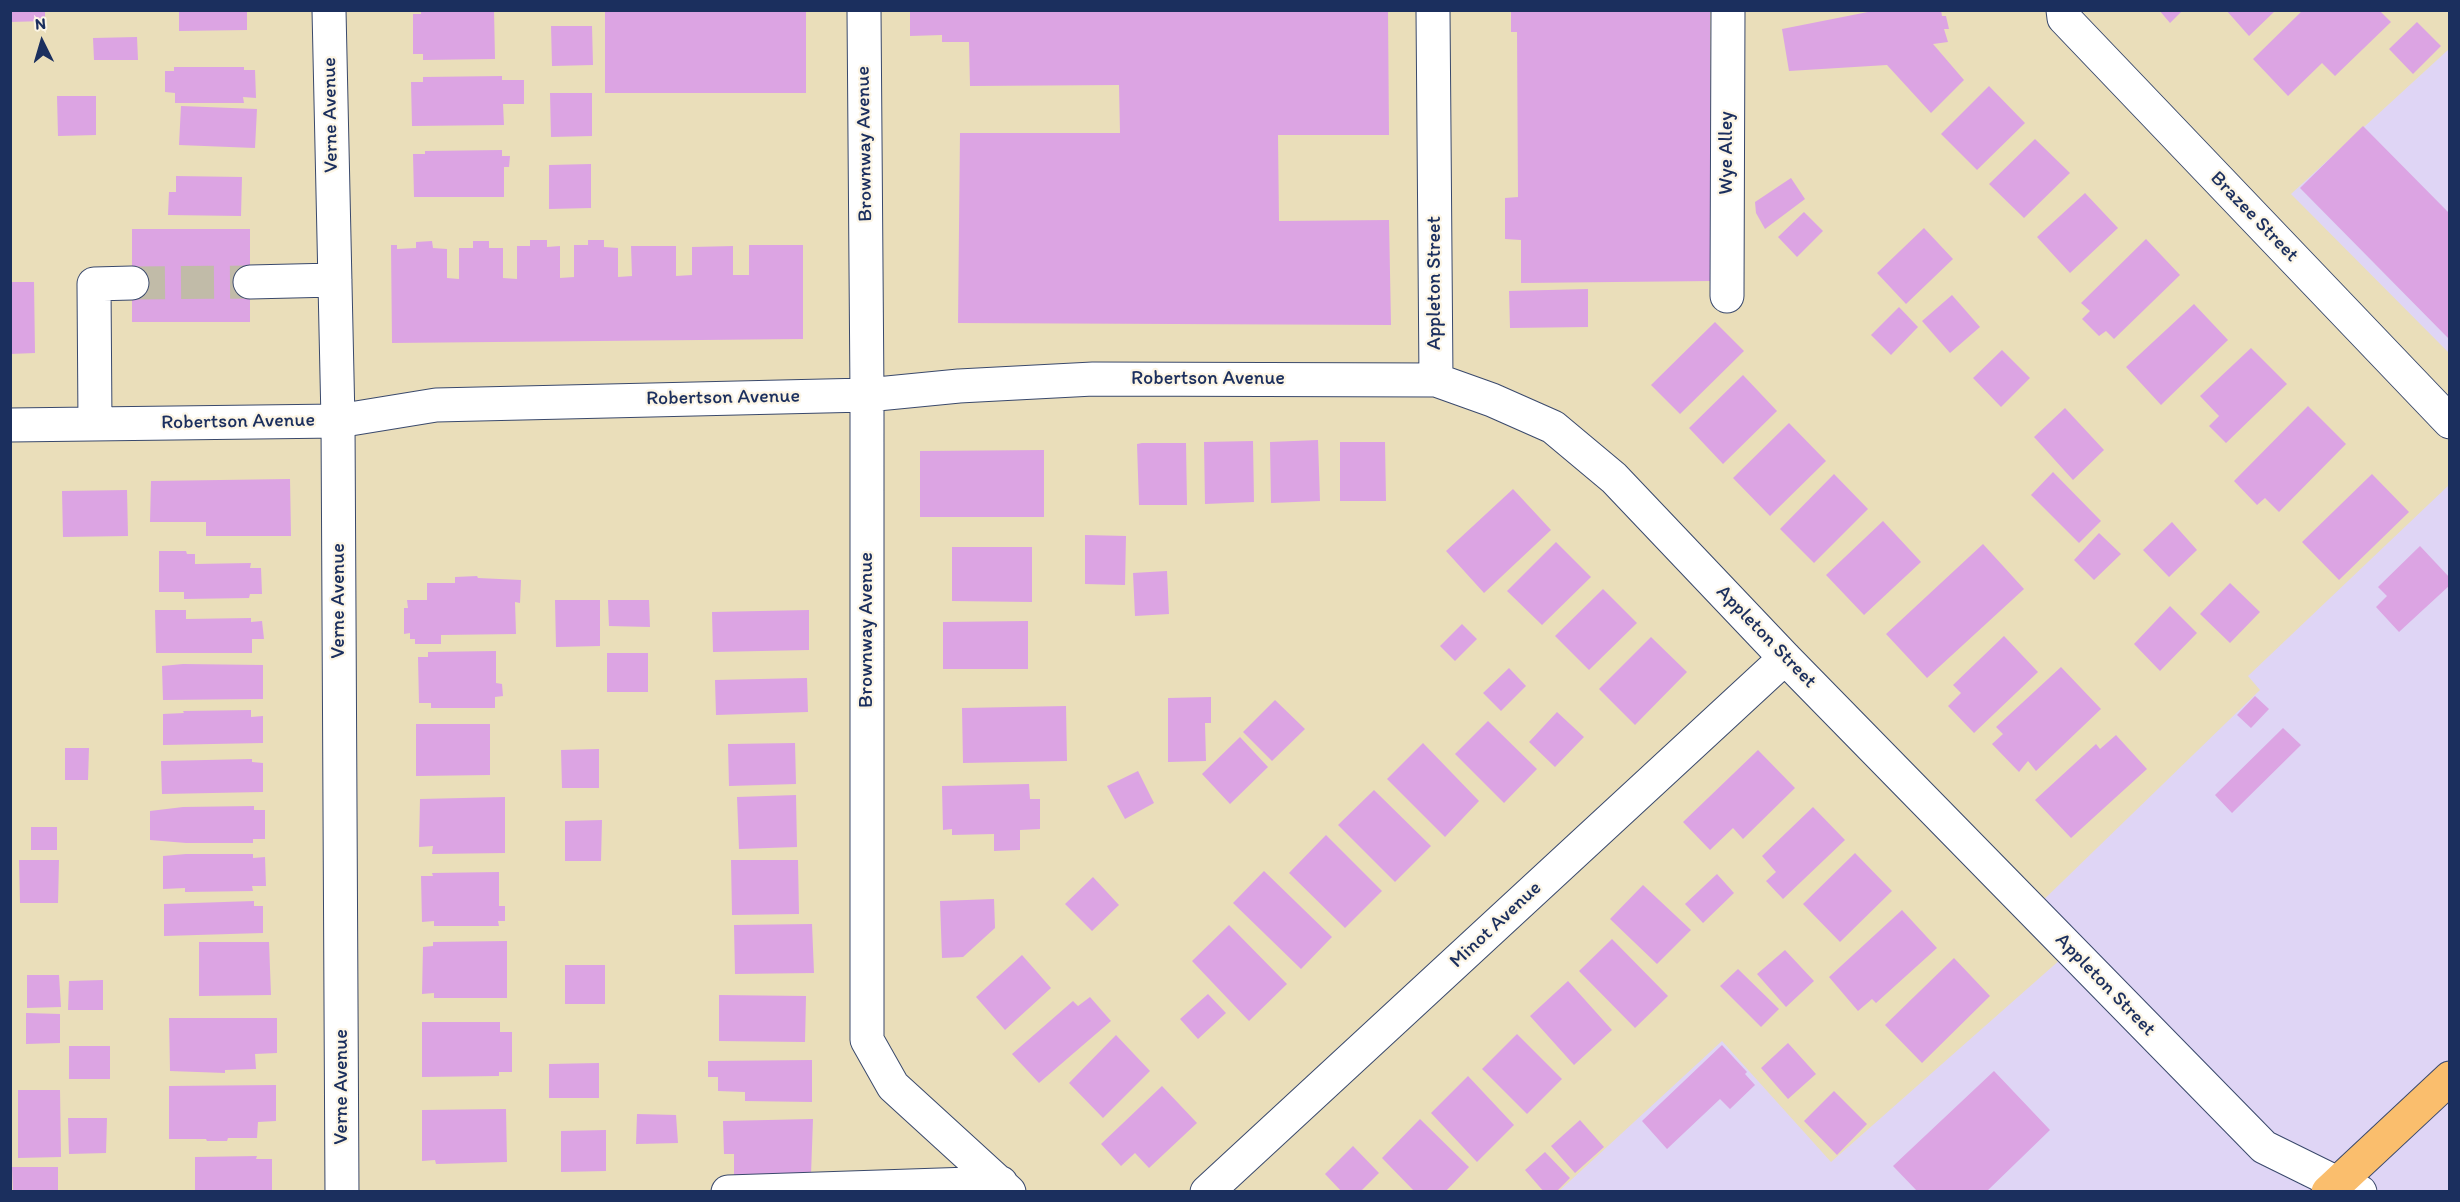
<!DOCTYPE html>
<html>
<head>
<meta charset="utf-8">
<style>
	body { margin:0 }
	#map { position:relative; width:2460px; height:1202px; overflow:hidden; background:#eadeba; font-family:Itim,sans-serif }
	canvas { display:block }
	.frame { position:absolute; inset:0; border:12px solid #1b2f5e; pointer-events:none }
	.north { position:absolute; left:12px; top:12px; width:60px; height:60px; -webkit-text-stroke:4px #fcf5e5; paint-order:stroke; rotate:355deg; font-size:16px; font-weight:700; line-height:24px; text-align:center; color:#1b2f5e }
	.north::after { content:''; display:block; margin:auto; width:21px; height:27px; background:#1b2f5e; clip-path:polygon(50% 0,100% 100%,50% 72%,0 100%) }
</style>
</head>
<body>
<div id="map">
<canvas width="2460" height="1202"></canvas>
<div class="frame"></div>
<div class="north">N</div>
</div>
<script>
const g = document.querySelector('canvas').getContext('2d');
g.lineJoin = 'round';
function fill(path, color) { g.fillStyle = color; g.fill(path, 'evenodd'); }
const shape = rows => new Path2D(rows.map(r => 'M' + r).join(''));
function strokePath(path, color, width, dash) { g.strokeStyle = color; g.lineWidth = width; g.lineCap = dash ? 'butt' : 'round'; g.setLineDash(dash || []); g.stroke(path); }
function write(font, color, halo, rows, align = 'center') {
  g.font = font + ' Itim,sans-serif'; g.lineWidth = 4.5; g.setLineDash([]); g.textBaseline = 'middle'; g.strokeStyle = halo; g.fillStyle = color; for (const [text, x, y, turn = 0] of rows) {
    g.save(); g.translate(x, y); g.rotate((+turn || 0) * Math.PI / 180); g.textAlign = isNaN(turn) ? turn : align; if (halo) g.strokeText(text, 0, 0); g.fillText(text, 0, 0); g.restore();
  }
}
fill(shape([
	[2449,49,2449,353,2291,194],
	[2449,485,2449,1191,1558,1192,1722,1041,1831,1162,2070,951,2031,912,2260,690,2248,676]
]), '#dfd5f5');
fill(shape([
	[10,10,45,10,45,21,10,22],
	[179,10,247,10,247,30,179,31],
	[421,10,494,10,495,59,423,60,423,54,413,54,413,14,421,14],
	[605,10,806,10,806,93,605,93],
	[910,10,1388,10,1389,135,1278,135,1279,221,1389,220,1391,325,958,323,960,133,1120,133,1119,85,970,86,969,42,942,42,942,35,910,36],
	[1511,10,1710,10,1711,281,1521,283,1521,240,1505,239,1505,198,1518,197,1517,32,1511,32],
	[1878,10,1941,10,1942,16,1946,16,1949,29,1944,29,1948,42,1933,44,1964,80,1931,113,1887,65,1789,71,1782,29],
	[2159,10,2183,10,2170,23],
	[2226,10,2276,10,2249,36],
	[2303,10,2379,10,2391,22,2335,76,2322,63,2288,96,2253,59],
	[2417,22,2441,46,2413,74,2389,49],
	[551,26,592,26,593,65,552,66],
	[137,37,138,60,94,60,93,38],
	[174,67,244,67,244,70,255,70,256,98,243,97,244,103,175,103,175,93,165,92,165,71,174,71],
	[502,76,502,80,524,80,524,104,503,104,504,125,412,126,411,82,423,82,423,77],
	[1989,86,2025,123,1977,170,1941,134],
	[550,93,592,93,592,136,551,137],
	[57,96,96,96,96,135,58,136],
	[181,106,257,109,255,148,179,145],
	[2363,126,2450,214,2450,340,2300,188],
	[2035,139,2070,173,2024,218,1989,184],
	[502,150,502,156,510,156,509,167,504,167,504,197,414,197,413,154,425,154,425,151],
	[591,164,591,208,549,209,549,165],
	[176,176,242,177,241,216,168,215,169,192,176,192],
	[1791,178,1805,199,1765,229,1756,213,1755,202],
	[2085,193,2118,228,2070,273,2037,237],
	[1804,212,1823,231,1797,257,1778,237],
	[1924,228,1953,259,1906,304,1877,273],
	[132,229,250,229,250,322,132,322],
	[2146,239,2180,275,2114,339,2106,331,2099,336,2082,319,2090,311,2081,303],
	[530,240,547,240,547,247,560,246,560,278,574,277,574,245,588,245,588,240,604,240,604,247,618,248,618,277,632,276,631,246,676,246,676,276,692,275,692,247,733,246,733,275,749,275,749,245,803,245,803,339,392,343,391,245,397,245,397,249,416,248,416,242,432,241,433,248,447,249,447,278,459,279,459,248,473,248,473,241,489,241,489,248,503,248,503,278,517,279,517,246,530,246],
	[10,282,34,282,35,353,10,354],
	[1588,289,1588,327,1510,328,1509,291],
	[1952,295,1980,327,1950,353,1922,321],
	[2194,304,2228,340,2161,405,2126,367],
	[1899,307,1918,327,1891,355,1871,335],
	[1715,322,1744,351,1680,414,1651,385],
	[2251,348,2287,384,2226,443,2209,426,2219,416,2200,396],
	[2002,350,2030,378,2001,407,1973,378],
	[1743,375,1777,411,1723,464,1689,428],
	[2308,406,2346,444,2279,512,2265,498,2257,505,2234,481],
	[2065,408,2104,450,2073,480,2034,437],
	[1789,423,1826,461,1770,516,1733,478],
	[1318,440,1320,501,1271,503,1270,442],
	[1253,441,1254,502,1205,504,1204,442],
	[1340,442,1385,442,1386,501,1340,501],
	[1142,443,1186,443,1187,505,1139,505,1137,444],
	[1044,450,1044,517,920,517,920,451],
	[2053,472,2101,521,2079,543,2031,495],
	[1834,474,1868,509,1814,563,1780,529],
	[2372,474,2409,512,2339,580,2302,542],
	[290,479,291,536,206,536,206,522,150,522,151,481],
	[1513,489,1551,530,1484,593,1446,551],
	[127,490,128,536,63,537,62,491],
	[1883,521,1921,562,1864,615,1826,575],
	[2172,522,2197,550,2169,577,2143,550],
	[2099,533,2121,554,2094,580,2074,560],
	[1085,535,1126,536,1125,585,1085,584],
	[1556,542,1591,577,1542,625,1507,591],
	[1983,544,2024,589,1927,678,1886,634],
	[2420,546,2450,578,2450,585,2399,632,2376,607,2387,596,2378,587],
	[952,547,1032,547,1032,602,952,601],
	[159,551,186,551,187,554,195,554,195,564,251,563,250,568,261,568,262,594,250,594,249,598,184,599,184,592,159,592],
	[1167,571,1169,614,1135,616,1133,573],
	[477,576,478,578,521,580,520,603,515,602,516,634,441,635,441,644,415,644,415,639,410,639,410,633,404,634,404,608,408,608,407,600,427,600,427,583,455,583,455,577],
	[2230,583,2260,612,2230,643,2200,614],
	[1603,589,1637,623,1589,670,1555,636],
	[555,600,600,600,600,646,556,647],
	[608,600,649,600,650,627,609,626],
	[2170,606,2197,633,2160,671,2134,644],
	[155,610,186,610,186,619,251,618,251,622,262,621,264,639,252,639,252,653,156,653],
	[809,610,809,650,713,652,712,612],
	[1028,621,1028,669,943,669,943,622],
	[1462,624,1477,639,1455,661,1440,646],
	[2004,636,2038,672,1974,733,1948,706,1961,693,1953,685],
	[1651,637,1687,672,1635,725,1599,689],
	[496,651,496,683,502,684,503,696,495,697,495,708,431,708,431,703,419,703,418,657,428,657,428,652],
	[607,653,648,653,648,692,607,692],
	[183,664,263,665,263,699,163,700,162,666],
	[2061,667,2101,709,2036,771,2028,761,2019,772,1992,744,2003,734,1996,727],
	[1509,668,1526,686,1501,711,1483,693],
	[807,678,808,712,716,715,715,680],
	[2255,696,2269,709,2251,728,2237,715],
	[1211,697,1211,723,1205,723,1206,761,1168,762,1168,698],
	[1275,700,1305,729,1272,761,1243,732],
	[1066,706,1067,761,963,763,962,708],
	[251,710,251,717,263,716,263,743,163,745,163,714,184,713,183,711],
	[1557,712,1584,737,1555,767,1529,742],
	[1488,721,1537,769,1504,803,1455,754],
	[416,724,490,724,490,775,416,776],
	[2283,728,2301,745,2232,813,2215,795],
	[2116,735,2147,769,2071,838,2035,800,2096,744,2100,749],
	[1240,737,1268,767,1230,804,1202,774],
	[795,743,796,784,729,786,728,744],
	[1423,743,1479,801,1445,837,1387,779],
	[65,748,89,748,88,780,65,780],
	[599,749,599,788,562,788,561,750],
	[1758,750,1795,788,1743,839,1733,828,1710,850,1683,822],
	[252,759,252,762,263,763,263,792,162,794,161,761],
	[1138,771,1154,803,1125,819,1107,786],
	[1029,784,1030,799,1040,799,1040,829,1020,830,1020,850,994,851,994,834,952,835,952,829,943,830,942,786],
	[1374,790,1431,846,1395,882,1338,825],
	[796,795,797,847,739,849,737,797],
	[505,797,505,853,432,854,433,846,419,847,420,799],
	[254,806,254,810,265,810,265,839,253,839,253,843,186,843,150,840,150,811,183,807],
	[1813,807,1845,840,1783,899,1766,881,1776,872,1762,856],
	[602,820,601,861,565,861,565,821],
	[31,827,57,827,57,850,31,850],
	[1326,835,1382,891,1345,928,1289,873],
	[1855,853,1892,891,1840,942,1803,904],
	[186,854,253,854,253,858,265,857,266,886,252,886,253,891,185,892,185,888,163,889,163,856],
	[19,860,59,860,58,903,20,903],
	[731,860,798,860,799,914,732,915],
	[1264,871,1332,937,1301,969,1233,903],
	[499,872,499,906,505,906,505,921,498,921,499,926,434,926,434,921,422,922,421,876,433,876,432,873],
	[1717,874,1734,893,1703,923,1685,904],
	[1093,877,1119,905,1092,931,1065,904],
	[1643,885,1691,930,1657,964,1610,919],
	[994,899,995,928,963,957,942,958,940,901],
	[254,901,254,906,263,906,263,933,164,936,164,904],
	[1902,910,1937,948,1876,1003,1872,999,1858,1011,1829,977],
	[812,924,814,973,735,974,734,925],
	[1229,925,1287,984,1249,1021,1192,961],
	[1612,939,1668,996,1635,1028,1579,971],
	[507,941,507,998,434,998,434,993,422,994,423,947,433,946,433,942],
	[199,942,269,942,271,995,199,996],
	[1785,950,1814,981,1786,1007,1757,974],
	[1022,955,1051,988,1005,1030,976,997],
	[1954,958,1990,996,1922,1063,1885,1025],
	[565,965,605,965,605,1004,565,1004],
	[1738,969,1779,1009,1761,1027,1720,986],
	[27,975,59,975,61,1007,27,1008],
	[103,980,103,1010,68,1010,69,981],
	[1568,981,1612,1030,1574,1065,1530,1016],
	[1208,994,1226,1013,1198,1039,1180,1019],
	[719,995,806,996,805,1042,719,1041],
	[1090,997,1111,1021,1039,1083,1012,1054,1073,1001,1078,1006],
	[26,1013,60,1014,60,1043,26,1044],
	[169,1018,277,1018,277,1053,255,1054,256,1069,225,1070,225,1073,170,1071],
	[422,1022,500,1022,500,1032,512,1032,512,1072,499,1072,499,1076,422,1077],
	[1517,1034,1562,1079,1527,1114,1482,1069],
	[1116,1035,1150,1071,1103,1118,1069,1083],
	[1788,1043,1816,1074,1788,1099,1761,1068],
	[1722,1045,1747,1072,1745,1074,1755,1085,1730,1109,1720,1099,1667,1149,1642,1121],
	[69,1046,110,1046,110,1079,69,1079],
	[812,1060,812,1102,745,1101,745,1092,718,1091,718,1077,708,1077,708,1061],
	[599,1063,599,1098,549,1098,549,1064],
	[1994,1071,2050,1130,1986,1192,1918,1192,1893,1166],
	[1468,1076,1514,1125,1477,1162,1431,1113],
	[276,1085,276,1121,258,1122,257,1138,228,1138,227,1141,207,1141,206,1139,169,1139,169,1086],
	[1162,1086,1197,1123,1149,1168,1135,1153,1121,1166,1101,1144],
	[18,1090,60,1090,61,1157,18,1158],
	[1834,1091,1867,1124,1837,1155,1804,1121],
	[506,1109,507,1162,436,1164,435,1160,422,1161,422,1110],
	[637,1114,676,1115,678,1143,636,1144],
	[68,1118,107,1118,106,1153,69,1154],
	[813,1119,811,1175,734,1176,734,1154,724,1154,723,1121],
	[1420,1119,1469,1167,1445,1192,1415,1192,1382,1158],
	[1580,1120,1604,1147,1575,1173,1551,1146],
	[606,1130,606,1171,561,1172,561,1131],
	[1353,1146,1379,1173,1360,1192,1342,1192,1325,1174],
	[1545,1152,1570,1178,1556,1192,1544,1192,1525,1170],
	[257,1156,256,1159,272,1159,272,1192,195,1192,195,1157],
	[12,1167,58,1167,58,1192,13,1192]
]), '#dca4e3');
strokePath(shape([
	[132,283,250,282]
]), '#c1bba8', 33, [33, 16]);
const minor = shape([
	[329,10,338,421,342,1192],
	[864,10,867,395,867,1040,893,1086,1009,1192],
	[1433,10,1436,380],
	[2063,10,2064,18,2450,422],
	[250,282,335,280],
	[1727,296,1728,10],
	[95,424,94,284,132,283],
	[10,425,338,421,436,405,867,395,959,386,1093,379,1436,380,1492,400,1553,427,1614,478,1785,658,2264,1147,2337,1183,2360,1192],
	[728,1192,1001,1183],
	[1207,1192,1785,658]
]);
const major = shape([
	[2328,1192,2450,1078]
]);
strokePath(minor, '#3a496c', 35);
strokePath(major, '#3a496c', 35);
strokePath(minor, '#fff', 33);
strokePath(major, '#fabe6d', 33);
write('20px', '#1b2f5e', '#fcf5e5', [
	["Verne Avenue",331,115,-91],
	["Brownway Avenue",865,144,-91],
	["Wye Alley",1727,153,-90],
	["Brazee Street",2254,217,46],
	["Appleton Street",1435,283,-90],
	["Robertson Avenue",1208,379],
	["Robertson Avenue",723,398,-1],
	["Robertson Avenue",238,422,-1],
	["Verne Avenue",339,601,-90],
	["Brownway Avenue",867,630,-90],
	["Appleton Street",1766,637,46],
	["Minot Avenue",1496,925,-43],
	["Appleton Street",2105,985,46],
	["Verne Avenue",342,1087,-90]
]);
</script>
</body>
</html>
